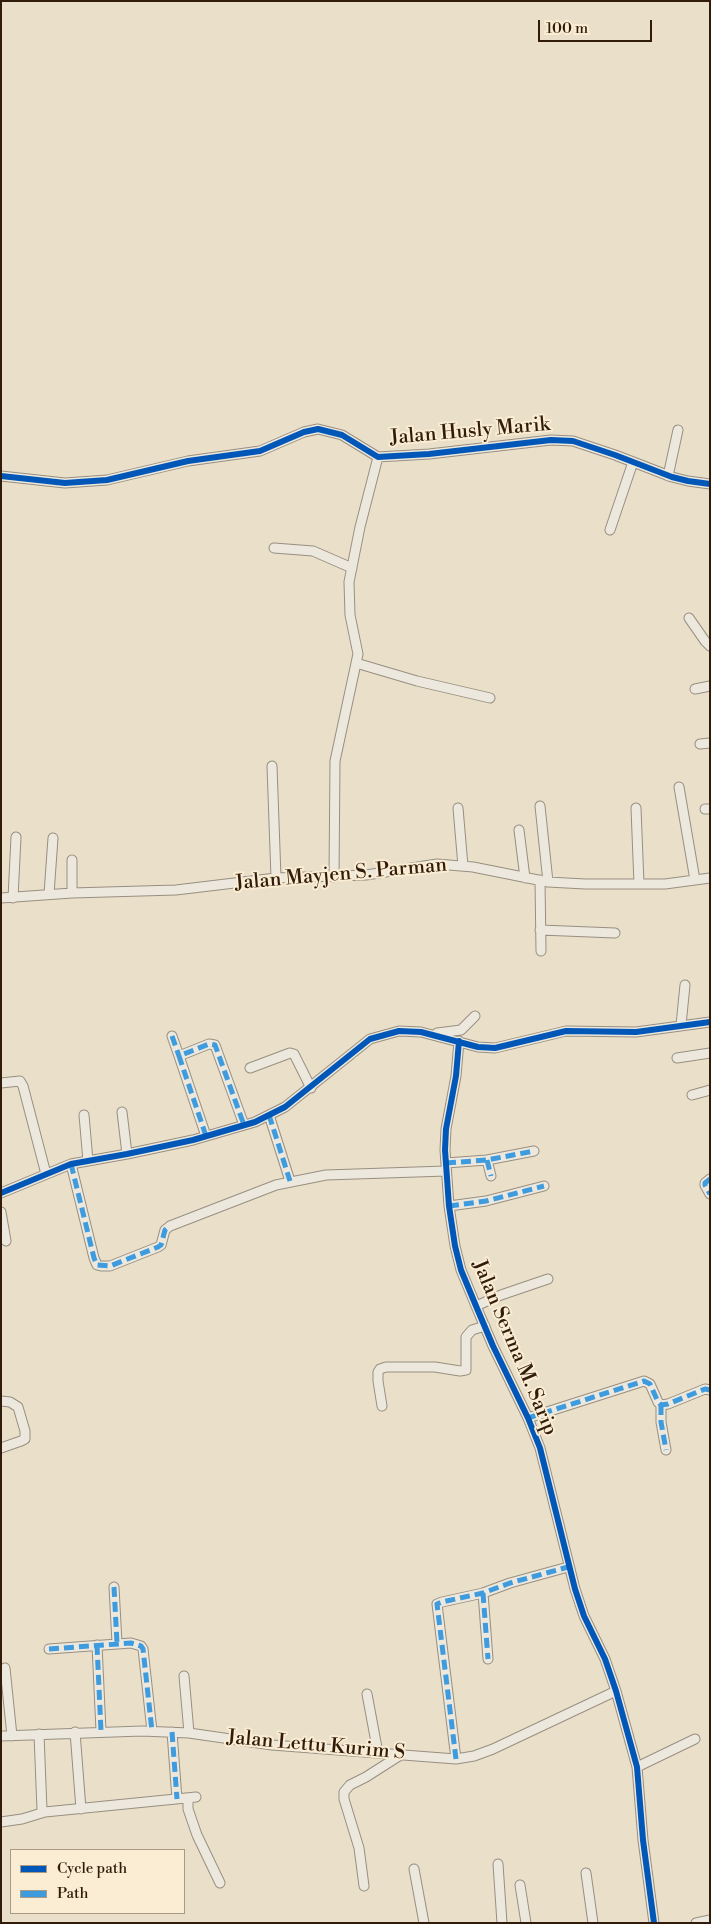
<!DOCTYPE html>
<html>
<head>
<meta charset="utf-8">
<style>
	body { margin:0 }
	#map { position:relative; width:711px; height:1924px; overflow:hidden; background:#eadfc9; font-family:"Libre Bodoni",serif }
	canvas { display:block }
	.frame { position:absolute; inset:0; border:2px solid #311c0b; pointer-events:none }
	.legend { position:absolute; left:10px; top:1849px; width:175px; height:65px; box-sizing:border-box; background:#faedd3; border:1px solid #aa9983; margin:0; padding:6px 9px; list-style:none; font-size:15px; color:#311c0b }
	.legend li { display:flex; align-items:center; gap:10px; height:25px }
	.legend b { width:25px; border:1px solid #aa9983 }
	.scale { position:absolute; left:538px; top:20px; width:114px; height:22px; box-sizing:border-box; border:2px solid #311c0b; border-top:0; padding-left:6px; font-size:15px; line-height:18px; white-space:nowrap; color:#311c0b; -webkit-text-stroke:4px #faedd3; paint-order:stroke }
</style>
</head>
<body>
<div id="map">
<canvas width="711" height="1924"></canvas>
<div class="frame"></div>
<ul class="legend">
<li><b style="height:6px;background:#0057b8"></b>Cycle path</li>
<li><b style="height:6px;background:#3e9bde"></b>Path</li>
</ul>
<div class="scale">100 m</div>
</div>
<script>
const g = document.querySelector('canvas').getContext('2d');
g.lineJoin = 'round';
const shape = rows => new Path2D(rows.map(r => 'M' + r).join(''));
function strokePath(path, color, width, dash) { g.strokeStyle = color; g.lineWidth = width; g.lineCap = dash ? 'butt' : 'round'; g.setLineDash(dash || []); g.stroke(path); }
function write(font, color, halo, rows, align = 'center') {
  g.font = font + ' "Libre Bodoni",serif'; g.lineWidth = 4; g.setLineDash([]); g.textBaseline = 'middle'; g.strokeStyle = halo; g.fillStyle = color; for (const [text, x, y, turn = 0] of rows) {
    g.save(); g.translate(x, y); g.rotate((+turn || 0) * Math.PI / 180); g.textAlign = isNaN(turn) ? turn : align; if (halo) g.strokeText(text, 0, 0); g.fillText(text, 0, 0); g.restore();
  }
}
const minor = shape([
	[1,476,65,483,107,480,188,461,260,451,304,432,318,429,342,435,378,457,429,454,551,440,573,441,615,455,672,477,688,481,710,484],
	[668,476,678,430],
	[610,530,633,462],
	[274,548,313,551,352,568],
	[689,618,705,641,710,646],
	[356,663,417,681,490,698],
	[695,689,710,686],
	[700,744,710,743],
	[272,766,276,878],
	[679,787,695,880],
	[540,806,548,882],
	[458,808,463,866],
	[636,808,639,884],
	[705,809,710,809],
	[519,830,525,878],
	[72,860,72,893],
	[334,877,335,761,358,654,350,615,349,582,360,527,378,457],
	[540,880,541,951],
	[49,894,53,838],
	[1,898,72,893,176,890,276,878,366,875,437,864,473,867,548,882,585,884,665,884,710,878],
	[13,898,16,837],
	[540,930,615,933],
	[681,1025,685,985],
	[437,1033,461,1030,475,1016],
	[172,1036,179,1056],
	[459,1041,456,1076,446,1129,445,1150,449,1206,455,1246,461,1270,476,1306,493,1346,528,1418,540,1448,575,1589,584,1616,605,1659,616,1691,637,1767,643,1840,654,1923],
	[677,1058,710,1053],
	[250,1068,290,1053,294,1054,311,1088],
	[1,1083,20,1081,23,1086,46,1174],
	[692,1095,710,1090],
	[122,1112,127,1154],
	[84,1115,88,1161],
	[269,1115,290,1181],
	[206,1136,179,1056,209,1044,215,1045,244,1125],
	[487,1160,491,1176],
	[446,1163,487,1160,534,1151],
	[71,1164,94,1258,97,1265,101,1266,110,1266,158,1247,161,1245,165,1230,170,1226,276,1185,326,1175,446,1171],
	[710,1179,705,1183,705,1185,710,1194],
	[1,1193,71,1164,127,1154,193,1140,255,1122,285,1107,370,1039,399,1031,421,1032,478,1047,495,1048,566,1031,636,1032,710,1022],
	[449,1206,486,1201,544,1186],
	[1,1212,6,1241],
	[476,1306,501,1295,548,1279],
	[1,1401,10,1402,18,1407,25,1431,25,1439,21,1441,1,1448],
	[661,1405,661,1422,666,1450],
	[382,1406,378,1381,378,1372,380,1369,386,1367,435,1367,460,1371,466,1370,466,1337,472,1330,485,1326],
	[528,1418,644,1381,650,1384,658,1402,661,1405,668,1404,705,1389,710,1390],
	[114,1587,117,1643],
	[483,1593,488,1659],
	[97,1645,101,1731],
	[49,1649,131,1643,141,1646,143,1649,152,1731],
	[5,1668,12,1736],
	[184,1676,189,1733],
	[367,1694,378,1753],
	[75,1732,81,1809],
	[172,1732,177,1799],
	[39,1734,42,1810,45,1812,196,1797],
	[1,1736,142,1731,189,1733,272,1745,456,1759,474,1756,493,1749,616,1691],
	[456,1759,437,1604,442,1602,483,1593,510,1583,568,1567],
	[637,1767,695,1739],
	[188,1798,188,1809,197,1835,220,1883],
	[1,1822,22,1819,45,1812],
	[498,1864,502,1923],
	[414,1869,424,1923],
	[586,1873,593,1923],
	[520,1885,526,1923],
	[364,1886,359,1848,344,1799,344,1792,350,1785,366,1777,402,1754],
	[696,1923,710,1920]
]);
strokePath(minor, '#988f80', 11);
strokePath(minor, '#ede8dd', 9);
strokePath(shape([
	[172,1036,179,1056],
	[269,1115,290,1181],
	[206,1136,179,1056,209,1044,215,1045,244,1125],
	[487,1160,491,1176],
	[446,1163,487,1160,534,1151],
	[71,1164,94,1258,97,1265,110,1266,158,1247,161,1245,165,1230,170,1226],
	[710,1179,705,1183,705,1185,710,1194],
	[449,1206,486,1201,544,1186],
	[661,1405,661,1422,666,1450],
	[528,1418,644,1381,650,1384,658,1402,661,1405,668,1404,705,1389,710,1390],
	[114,1587,117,1643],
	[483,1593,488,1659],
	[97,1645,101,1731],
	[49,1649,131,1643,141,1646,143,1649,152,1731],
	[172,1732,177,1799],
	[456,1759,437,1604,442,1602,483,1593,510,1583,568,1567]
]), '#3e9bde', 5, [10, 5]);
strokePath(shape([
	[1,476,65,483,107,480,188,461,260,451,304,432,318,429,342,435,378,457,429,454,551,440,573,441,615,455,672,477,688,481,710,484],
	[459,1041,456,1076,446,1129,445,1150,449,1206,455,1246,461,1270,476,1306,493,1346,528,1418,540,1448,575,1589,584,1616,605,1659,616,1691,637,1767,643,1840,654,1923],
	[1,1193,71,1164,127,1154,193,1140,255,1122,285,1107,370,1039,399,1031,421,1032,478,1047,495,1048,566,1031,636,1032,710,1022]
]), '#0057b8', 6);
write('20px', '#311c0b', '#faedd3', [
	["Jalan Husly Marik",470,432,-5],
	["Jalan Mayjen S. Parman",341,875,-5],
	["Jalan Serma M. Sarip",514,1348,67],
	["Jalan Lettu Kurim S",316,1746,5]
]);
</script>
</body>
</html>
